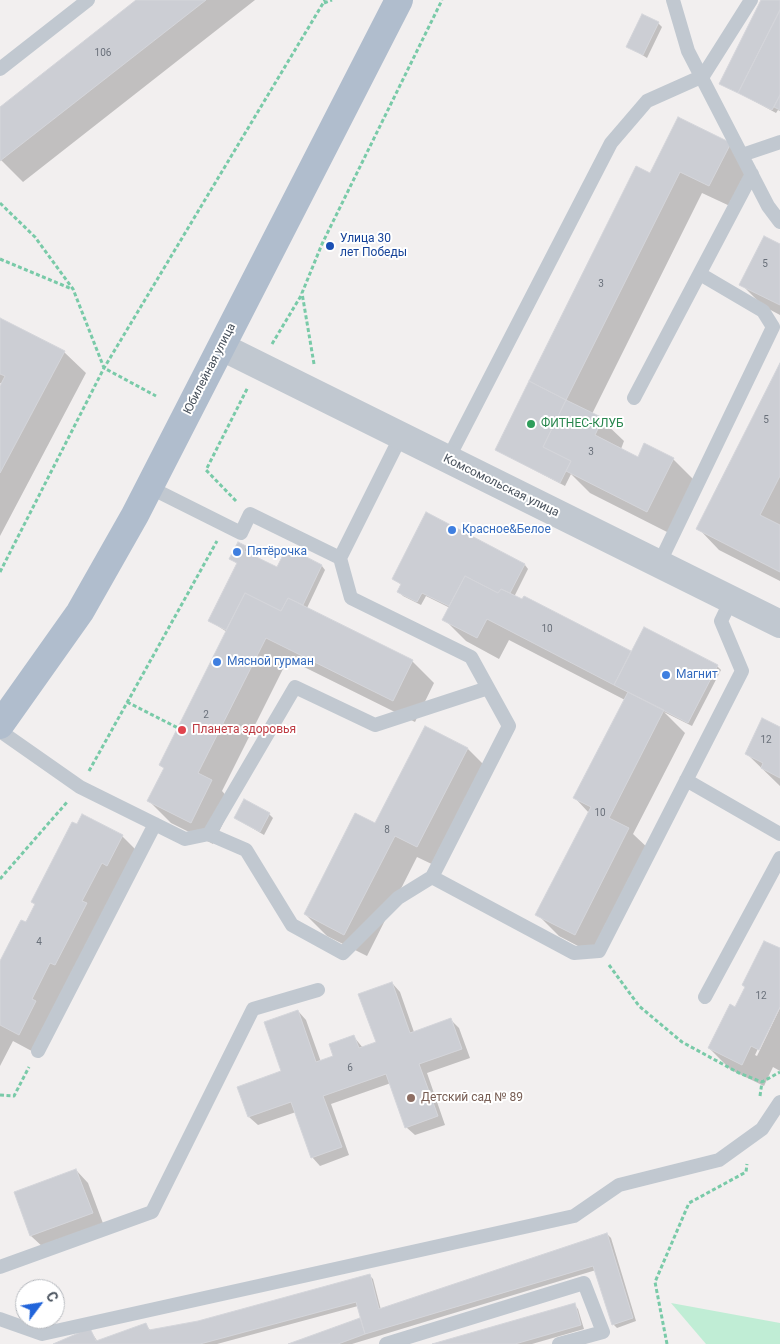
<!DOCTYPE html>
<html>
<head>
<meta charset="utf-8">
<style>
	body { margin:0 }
	#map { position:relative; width:780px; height:1344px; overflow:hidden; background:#f2efef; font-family:Roboto,sans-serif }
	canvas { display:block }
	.north { position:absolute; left:15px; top:1279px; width:50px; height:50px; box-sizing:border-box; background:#fff; border:1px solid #b6b9be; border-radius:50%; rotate:59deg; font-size:14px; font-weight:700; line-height:20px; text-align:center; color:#48515c }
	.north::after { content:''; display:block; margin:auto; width:18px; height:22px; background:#2164da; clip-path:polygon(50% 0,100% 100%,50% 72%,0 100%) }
</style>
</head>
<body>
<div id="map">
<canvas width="780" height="1344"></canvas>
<div class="north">С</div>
</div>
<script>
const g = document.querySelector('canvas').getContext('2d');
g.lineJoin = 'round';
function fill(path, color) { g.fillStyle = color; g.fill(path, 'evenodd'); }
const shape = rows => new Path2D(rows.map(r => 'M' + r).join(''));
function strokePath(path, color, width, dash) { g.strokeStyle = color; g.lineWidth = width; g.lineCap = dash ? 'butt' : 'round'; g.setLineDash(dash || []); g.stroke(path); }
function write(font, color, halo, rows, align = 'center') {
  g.font = font + ' Roboto,sans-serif'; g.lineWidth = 4; g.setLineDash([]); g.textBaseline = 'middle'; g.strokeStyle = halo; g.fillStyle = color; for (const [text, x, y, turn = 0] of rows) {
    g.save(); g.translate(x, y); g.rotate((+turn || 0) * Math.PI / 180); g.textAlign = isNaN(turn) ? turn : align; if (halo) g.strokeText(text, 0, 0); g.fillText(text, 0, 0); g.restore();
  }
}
fill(shape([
	[671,1303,780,1323,780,1344,706,1344]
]), '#c0edd5');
fill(shape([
	[138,0,255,0,23,182,0,159,0,108],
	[763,0,780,0,780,111,778,110,776,113,721,83],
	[658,23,662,27,647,58,628,46],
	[730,144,752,166,732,207,702,193,592,414,602,420,624,441,621,449,639,458,673,459,695,481,669,533,590,493,571,474,565,486,496,450,651,174],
	[780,245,780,315,763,306,741,284],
	[0,319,64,352,86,373,0,536,0,388,2,384,0,383],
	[780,366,780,581,719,550,698,528],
	[245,547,249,551,248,554,277,569,287,549,322,566,325,570,307,608,412,661,434,683,415,722,288,659,222,791,233,803,213,844,171,823,149,801,165,769,161,765,227,632,210,621,238,564,231,559],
	[525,565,528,569,514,597,522,601,524,597,632,652,717,666,721,670,692,726,664,712,685,733,633,834,651,851,597,956,559,936,537,914,589,813,575,798,625,700,509,640,499,659,466,641,444,619,450,608,426,596,421,605,403,596,399,592,402,585,393,579],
	[426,727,468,749,490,771,440,868,417,857,367,956,327,936,305,914,376,825],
	[780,729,780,786,746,753],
	[269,814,273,818,264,835,235,818],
	[122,836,144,858,41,1056,13,1041,0,1066,0,964,36,905,33,902],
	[780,950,780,1002,755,1055,757,1056,780,1008,780,1071,773,1067,764,1086,731,1070,709,1048],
	[392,983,400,992,414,1032,450,1019,459,1028,470,1058,427,1073,445,1125,415,1135,406,1127,391,1083,331,1104,349,1155,320,1166,312,1157,296,1112,258,1125,249,1117,239,1087,283,1072,298,1011,306,1020,321,1062,334,1057,354,1037,363,1048,377,1043],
	[76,1170,88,1183,104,1226,44,1248,31,1236,15,1193],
	[607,1234,611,1238,636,1321,617,1328,613,1324,596,1270,352,1344,292,1344,362,1319,358,1306,217,1344,57,1344,90,1330,98,1342,146,1325,151,1331,198,1323,369,1275,373,1279,381,1310],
	[574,1305,578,1309,584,1329,532,1344,437,1344]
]), '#0003');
const building = shape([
	[136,0,206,0,0,161,0,107,136,0],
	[761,0,780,0,780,10,738,93,719,84,761,0],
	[780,10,780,95,772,110,738,93,780,10],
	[642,14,659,22,643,55,626,47,642,14],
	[780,95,780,110,774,107,780,95],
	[678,117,731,143,709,186,680,172,566,400,529,381,636,166,650,173,678,117],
	[764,236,780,244,780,305,739,285,764,236],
	[0,318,65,351,0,473,0,386,5,376,0,374,0,318],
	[780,363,780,476,760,515,780,525,780,572,696,529,780,363],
	[529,381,566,400,543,447,571,461,560,483,495,450,529,381],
	[566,400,603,418,595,435,638,457,644,443,674,458,647,512,566,471,571,461,543,447,566,400],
	[426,512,525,564,510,593,501,589,498,593,465,576,449,606,422,593,417,602,397,592,401,584,392,579,426,512],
	[238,542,246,546,244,551,277,567,287,547,322,565,303,605,288,598,281,611,245,593,226,630,208,621,237,563,229,559,238,542],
	[465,576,498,593,501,589,522,599,524,596,631,651,614,685,487,619,477,638,442,620,465,576],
	[245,593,281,611,288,598,413,660,393,701,266,638,198,773,212,780,191,823,147,801,164,768,159,765,245,593],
	[644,627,718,665,688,723,614,685,644,627],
	[628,692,664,710,609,818,629,828,575,935,535,915,591,807,573,798,628,692],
	[762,718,780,727,780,778,761,768,763,763,745,754,762,718],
	[425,726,468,748,417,847,395,836,344,935,304,914,355,813,375,823,425,726],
	[244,799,270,813,260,832,234,818,244,799],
	[82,814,123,835,107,866,102,863,82,901,87,903,55,965,50,963,32,999,36,1001,19,1035,0,1025,0,961,21,920,26,922,35,904,31,902,72,822,77,824,82,814],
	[764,941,780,948,780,1007,759,1050,751,1046,742,1065,708,1048,730,1004,735,1007,745,987,742,985,764,941],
	[392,982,410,1033,451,1018,462,1049,419,1064,438,1116,405,1128,386,1074,323,1096,342,1147,311,1158,291,1102,248,1117,237,1087,281,1071,264,1022,298,1010,316,1062,333,1056,329,1044,354,1035,359,1048,376,1042,358,994,392,982],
	[76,1169,93,1213,30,1236,14,1192,76,1169],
	[607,1233,633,1318,612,1325,593,1266,365,1334,356,1302,200,1344,53,1344,90,1328,96,1341,146,1323,149,1330,198,1321,370,1274,379,1309,607,1233],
	[575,1303,581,1325,515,1344,432,1344,575,1303],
	[360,1318,365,1334,338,1344,288,1344,360,1318]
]);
fill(building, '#ccced4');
strokePath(building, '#d4d5da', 1);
strokePath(shape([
	[324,3,332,0],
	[0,203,35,237,73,289,104,368,156,396],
	[0,259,72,289],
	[272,344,302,294],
	[314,364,302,293,322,244,442,0],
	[236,501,206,470,248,387],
	[0,572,104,368,325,0],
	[127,702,178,728],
	[89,771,217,541],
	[0,879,68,801],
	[609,965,639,1006,682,1042,739,1073,762,1082],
	[0,1095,14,1096,29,1067],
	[760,1096,762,1082,780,1072],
	[667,1344,655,1282,689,1203,746,1172,747,1164]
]), '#79caa8', 3, [4, 2.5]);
strokePath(shape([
	[673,0,688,51,768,206,780,222],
	[0,69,88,0],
	[742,155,780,142],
	[634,398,752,174],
	[448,459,611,143,647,101,703,76,751,0],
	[149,487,241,533,250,514,340,558],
	[659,564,773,327,763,311,700,274],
	[0,731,80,787,185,839,209,834,246,850,292,925,343,953,398,898,432,877,509,726,471,657,351,598,340,558,401,436],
	[686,780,780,834],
	[209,834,295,687,375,725,488,688],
	[432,877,574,953,599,951,742,671,721,621,731,600],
	[705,997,780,858],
	[38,1051,155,824],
	[0,1267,152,1212,253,1009,318,990],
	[0,1319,42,1334,574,1216,619,1185,719,1160,762,1129,780,1102],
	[386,1344,584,1283,603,1332,559,1344]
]), '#c1c8d0', 14);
strokePath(shape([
	[222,347,780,624]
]), '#c1c8d0', 28);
strokePath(shape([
	[0,725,80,612,135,515,399,0]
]), '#b0bdcd', 28);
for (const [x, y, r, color] of [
	[330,246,5,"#1a4fb4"],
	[531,424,5,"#2e9e5b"],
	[452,530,5,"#3f7fe0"],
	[237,552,5,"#3f7fe0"],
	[217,662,5,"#3f7fe0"],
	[666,675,5,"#3f7fe0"],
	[182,730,5,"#e0444e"],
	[411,1098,5,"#8d6e63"]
]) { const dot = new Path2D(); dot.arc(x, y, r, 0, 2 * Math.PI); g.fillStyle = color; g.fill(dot); strokePath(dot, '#fff', 2); }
write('10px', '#69707a', null, [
	["106",103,53],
	["5",765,264],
	["3",601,284],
	["5",766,420],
	["3",591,452],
	["10",547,629],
	["2",206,715],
	["12",766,740],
	["10",600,813],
	["8",387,830],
	["4",39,942],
	["12",761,996],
	["6",350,1068]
]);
write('12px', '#164399', '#fff', [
	["Улица 30",340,239],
	["лет Победы",340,253]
], 'left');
write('12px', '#48515c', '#fff', [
	["Юбилейная улица",210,369,-63],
	["Комсомольская улица",501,486,26]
]);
write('12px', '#27864d', '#fff', [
	["ФИТНЕС-КЛУБ",541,424]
], 'left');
write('12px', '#366cbe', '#fff', [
	["Красное&Белое",462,530],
	["Пятёрочка",247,552],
	["Мясной гурман",227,662],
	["Магнит",676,675]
], 'left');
write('12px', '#be3a42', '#fff', [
	["Планета здоровья",192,730]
], 'left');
write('12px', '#785e54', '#fff', [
	["Детский сад № 89",421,1098]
], 'left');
</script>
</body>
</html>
